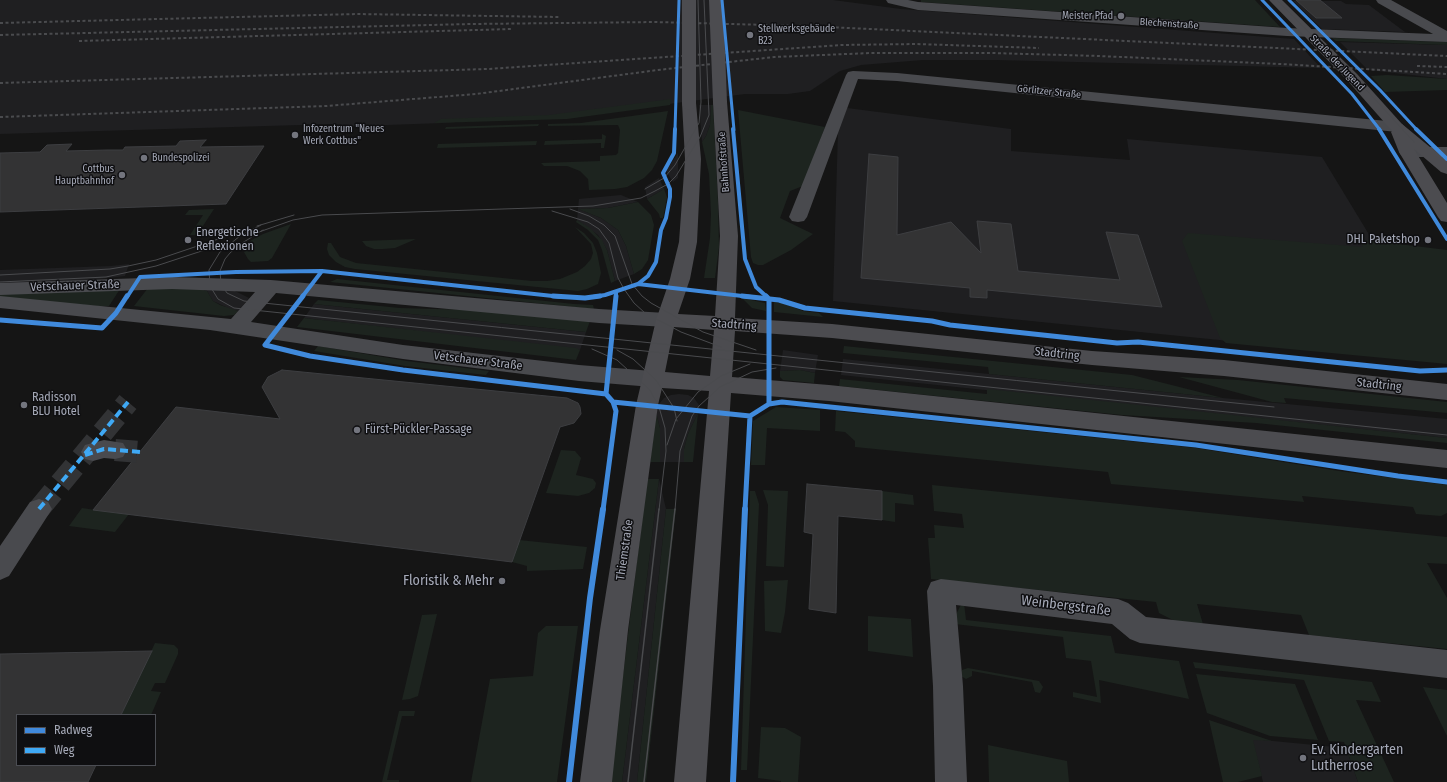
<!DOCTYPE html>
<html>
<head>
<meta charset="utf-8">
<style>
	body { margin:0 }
	#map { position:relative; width:1447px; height:782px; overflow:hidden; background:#151515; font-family:"Fira Sans Condensed",sans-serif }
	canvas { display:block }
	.legend { position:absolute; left:16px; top:714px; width:140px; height:52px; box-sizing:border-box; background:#0f0f11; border:1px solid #4b4d53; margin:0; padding:5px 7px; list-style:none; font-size:12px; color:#a5a9b7 }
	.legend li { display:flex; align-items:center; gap:8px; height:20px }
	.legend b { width:20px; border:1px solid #4b4d53 }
</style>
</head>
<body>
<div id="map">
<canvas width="1447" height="782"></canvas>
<ul class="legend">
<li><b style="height:5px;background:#408adc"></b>Radweg</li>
<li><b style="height:5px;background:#3fa9f5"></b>Weg</li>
</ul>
</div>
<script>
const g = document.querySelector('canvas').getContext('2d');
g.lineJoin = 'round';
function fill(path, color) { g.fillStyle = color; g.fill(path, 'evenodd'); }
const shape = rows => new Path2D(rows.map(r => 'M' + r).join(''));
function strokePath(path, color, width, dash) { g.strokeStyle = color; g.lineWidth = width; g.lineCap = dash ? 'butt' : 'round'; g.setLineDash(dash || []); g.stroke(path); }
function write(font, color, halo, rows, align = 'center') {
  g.font = font + ' "Fira Sans Condensed",sans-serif'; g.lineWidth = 3; g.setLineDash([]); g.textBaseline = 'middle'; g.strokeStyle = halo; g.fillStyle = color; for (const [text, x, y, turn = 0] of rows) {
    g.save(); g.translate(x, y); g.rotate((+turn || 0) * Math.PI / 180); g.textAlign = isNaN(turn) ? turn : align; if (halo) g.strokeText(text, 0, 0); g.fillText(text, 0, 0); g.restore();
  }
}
fill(shape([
	[0,0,833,0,901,9,1294,39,1321,68,995,60,923,60,861,65,840,71,810,91,788,94,745,94,615,111,443,123,331,127,333,124,0,134],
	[1293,1,1341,1,1346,4,1369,5,1405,32,1322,29],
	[1340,42,1447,45,1447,79,1368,70],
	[699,105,711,105,710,125,706,136,702,142],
	[847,108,1011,129,1011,151,1130,160,1127,139,1322,157,1447,363,833,301,838,130],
	[678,153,678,178,673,182,666,171],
	[659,178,664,189,647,199,645,187],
	[621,195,638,202,608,208,579,209,601,218,618,230,626,246,634,274,615,281,607,250,598,235,577,220,579,199],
	[129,264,125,276,72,282,0,284,0,270,111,266],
	[196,288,229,288,249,298,238,311,232,310,213,301,207,291],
	[314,304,586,332,580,350,304,318],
	[783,350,818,355,815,373,800,370,780,371],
	[843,359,1223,398,1447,419,1447,438,841,375],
	[679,394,688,395,694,398,699,405,698,413,688,434,684,449,684,462,660,462,660,428,656,413,659,404,664,398,671,395],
	[659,479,666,509,637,782,622,782],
	[1252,739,1346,748,1358,782,1263,782]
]), '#1f1f21');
fill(shape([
	[921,0,1255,0,1280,27,921,2],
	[1332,38,1447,42,1447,45,1336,41],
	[1387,75,1447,79,1447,90,1385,92,1371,76],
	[671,99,670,105,567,119,434,123,441,119,549,115],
	[711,105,713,105,718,202,719,247,715,278,704,278,710,238,711,214,709,174,702,142,706,136,710,125],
	[738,110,825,127,803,186,790,191,780,218,813,234,791,250,763,265,758,265,753,263,751,257],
	[668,111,657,161,652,170,644,178,627,187,615,189,589,190,588,179,580,171,567,166,544,166,541,163,600,161,600,156,616,155,618,153,620,130,618,125,548,126,548,124,581,123],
	[539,124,538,126,445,129,446,127],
	[602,134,606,136,604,148,601,148,601,143,544,145,545,141,602,139],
	[537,141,536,145,437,148,438,144],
	[664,189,667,197,663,218,660,218,659,214,647,199],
	[638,202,651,215,654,225,648,260,642,269,634,274,626,246,618,230,601,218,578,209,608,208],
	[214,209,197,235,190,235,203,215,185,215,189,210],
	[577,220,590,228,602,240,607,250,615,281,611,283,602,250,598,240,588,230,576,222],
	[291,224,272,258,268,261,251,262,248,259,244,252,250,241,263,234],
	[575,227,584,233,593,243,597,253,601,273,598,284,587,289,578,291,355,269,345,267,336,262,329,255,327,249,328,243,331,243,340,257,356,263,532,281,547,281,560,279,577,272,585,266,591,259,593,253,591,244],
	[1188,233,1363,247,1358,239,1447,250,1447,364,1226,343,1220,338,1182,241],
	[416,239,395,248,383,249,374,249,366,246,362,241],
	[337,279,574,304,593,305,594,309,330,282],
	[148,288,196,288,207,291,213,301,220,305,238,311,234,315,224,316,134,306],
	[120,289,109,306,97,306,0,298,0,292],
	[742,298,765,303,766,311,752,308],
	[318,300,400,308,472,310,590,321,586,332,314,304],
	[774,302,782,303,803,311,819,313,823,317,774,312],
	[304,318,576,348,580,350,576,360,297,327],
	[318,346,407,361,489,371,486,375,405,366,314,351],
	[844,346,1132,375,1223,398,989,374,988,367,843,353],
	[800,370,815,373,814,383,783,380,780,377,780,371],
	[1179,377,1238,380,1447,402,1447,413,1284,398,1286,403,1272,402],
	[840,379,987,394,987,389,1111,402,1447,438,1447,443,1256,423,1122,415,839,386],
	[776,407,820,410,820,431,767,428,765,465,751,465,753,421],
	[836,411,1196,448,1339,471,1447,485,1447,513,1441,516,1416,514,1413,507,1302,496,1304,502,1111,484,1108,472,855,447,855,441,845,432,835,431],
	[656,413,660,428,660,462,650,462],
	[698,413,693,462,684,462,684,449,688,434],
	[561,450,575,451,581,458,576,475,593,479,596,483,595,488,589,493,578,496,546,493],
	[647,479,659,479,622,782,610,782],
	[932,485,1447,537,1447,564,1427,563,1447,598,1447,649,1309,635,1301,615,1197,604,1203,624,1175,621,1159,613,1156,602,931,579,928,538,935,538,934,525,964,528,962,514,934,511],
	[763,490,788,491,784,567,766,566,768,505],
	[750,491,755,491,759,504,747,770,741,770],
	[882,491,913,495,914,505,895,503,895,522,882,520],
	[82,508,102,511,129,514,115,532,69,526],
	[666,509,676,509,646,782,637,782],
	[519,540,587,547,583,569,527,571,527,566,512,562],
	[788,580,785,612,781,633,765,631,764,581],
	[962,603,964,603,966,620,1111,636,1115,653,1179,661,1189,699,1099,680,1101,703,1073,697,1073,692,1097,697,1091,661,1066,658,1063,637,955,624,955,616],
	[437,614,418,696,410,699,402,700,422,615],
	[868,616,911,619,913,657,868,651],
	[546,626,578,626,557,782,471,782,490,679,533,676,538,633],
	[155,643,174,645,178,649,178,654,165,683,155,683,151,691,161,692,151,715,121,715],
	[1193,662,1372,682,1381,702,1356,700,1394,782,1358,782,1344,742,1329,741,1304,680,1195,668],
	[968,668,1039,681,1043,687,1040,693,1035,692,1032,682,972,671,972,676,966,679,961,676,962,670],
	[1196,674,1295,684,1318,740,1270,736,1207,713],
	[1423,687,1447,690,1447,736],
	[399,711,415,711,414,716,402,716,387,780,399,780,399,782,382,782],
	[1209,720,1272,741,1253,740,1262,776,1238,782,1223,782],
	[761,727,785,728,801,737,798,782,781,782,781,781,758,778],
	[988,745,1067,761,1069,782,989,782]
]), '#1d241f');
const building = shape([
	[1296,0,1320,0,1342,18,1316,18,1296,0],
	[206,140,200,147,264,146,226,204,0,212,0,153,40,152,47,145,72,144,66,151,107,150,123,150,125,147,176,146,180,141,206,140],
	[869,154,898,157,897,235,951,222,981,253,977,221,1011,224,1018,271,1120,280,1106,232,1138,235,1162,307,987,290,987,298,970,297,970,288,861,278,869,154],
	[282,370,567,398,578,403,580,407,581,414,574,423,560,427,512,562,93,510,176,407,280,419,262,387,268,377,282,370],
	[807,484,882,491,882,520,838,516,836,613,809,609,813,534,804,532,807,484],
	[152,651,121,715,17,715,17,765,96,765,88,782,0,782,0,654,152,651]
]);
fill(building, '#333334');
strokePath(building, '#3d3e41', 1);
strokePath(shape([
	[115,450,140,452],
	[39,509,128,402]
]), '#323335', 22, [22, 11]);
fill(shape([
	[886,0,908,0,918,2,1287,28,1433,34,1378,3,1376,0,1391,0,1447,31,1447,42,1287,36,918,10,888,3,886,0],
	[853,71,897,73,1397,122,1402,124,1405,127,1402,130,1397,132,897,81,858,79,807,217,804,221,798,222,792,221,789,217,846,75,848,72,853,71],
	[1407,147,1447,147,1447,157,1407,157,1401,155,1399,152,1401,149,1407,147],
	[172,277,271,280,599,309,666,313,673,315,676,320,673,325,666,327,599,323,276,293,251,322,403,345,579,365,652,371,660,373,663,379,660,385,652,387,579,381,403,359,210,330,0,308,0,296,231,319,255,292,172,289,0,295,0,283,172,277],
	[104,440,123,443,127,450,123,457,115,459,104,458,93,461,85,459,81,452,85,445,104,440],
	[39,499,48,502,52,509,9,576,0,580,0,546,30,502,39,499],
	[941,579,1118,599,1128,603,1146,617,1447,650,1447,678,1140,643,1130,639,1112,624,956,605,963,686,967,782,935,782,933,686,927,591,931,582,941,579]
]), '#494a4e');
fill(shape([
	[1269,0,1282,0,1357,74,1402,124,1447,161,1447,174,1441,172,1414,149,1447,203,1447,222,1441,221,1438,217,1399,152,1391,132,1392,131,1347,80,1269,0],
	[720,98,725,99,727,102,738,236,735,318,832,324,1092,351,1224,360,1447,384,1447,400,1224,376,1092,365,832,338,735,331,732,377,829,385,1447,450,1447,468,829,401,731,393,706,782,674,782,709,391,662,388,658,405,628,630,612,782,580,782,600,630,636,405,656,320,670,279,679,242,685,159,682,103,684,100,689,99,694,100,696,103,701,159,697,242,690,279,678,314,715,316,720,236,713,102,715,99,720,98],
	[674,327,714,330,710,376,665,372,674,327]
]), '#4c4c50');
strokePath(shape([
	[1277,0,1372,96,1414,142],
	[645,189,664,178,675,165,699,123,701,102,698,0],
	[570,209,589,216,604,225,615,236,632,284,642,296,651,303,703,332,756,350],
	[552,211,588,222,599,229,609,243,618,278,624,289,634,303,645,313,681,332,721,347],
	[261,225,240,236,220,252,209,270,210,286,218,299,234,308,1447,435],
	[257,226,294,215],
	[263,230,239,245,230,253,225,259,220,271,221,284,227,293,244,301,1274,407],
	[259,232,293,220,322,215,593,206,641,198,655,191,668,184,676,176,700,137,709,115,704,0],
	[0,275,110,269,128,266,156,260,242,231],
	[0,282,106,277,156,266,229,242],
	[592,349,617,360,650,390,659,407,665,428,666,451,659,510],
	[617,350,633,359,656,380,674,408,677,421],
	[667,445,676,419,698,392,721,376,750,364],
	[675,510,680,451,692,416,699,406,720,387,752,372,776,368]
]), '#4a4b4e', 1);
strokePath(shape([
	[628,782,659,509],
	[644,782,675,509]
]), '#4a4b4e', 1.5);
strokePath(shape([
	[0,23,357,14,560,17],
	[0,35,472,24,655,22,806,26,1447,56],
	[79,41,512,29],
	[1417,66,1447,67],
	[0,83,488,69,842,45,916,44,1039,48],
	[0,117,326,106,476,94,658,70,774,57,871,53,991,53,1099,56,1281,64,1447,74]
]), '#4a4b4e', 2, [3, 2.5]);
strokePath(shape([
	[689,0,689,103],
	[716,0,720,102]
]), '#4c4c50', 14);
strokePath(shape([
	[85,455,104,449,140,452],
	[39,509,128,402]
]), '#3fa9f5', 4, [8, 4]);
strokePath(shape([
	[722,0,734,130],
	[1262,0,1352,94,1380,130],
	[1289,0,1380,90,1417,130],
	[675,130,679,0]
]), '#408adc', 3);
strokePath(shape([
	[733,129,745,259,756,287,767,297],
	[1379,129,1447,239],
	[1416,129,1447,159],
	[638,284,751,297],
	[127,297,140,277,236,272,322,271,562,297],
	[302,297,322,271],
	[593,297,605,295,638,284,648,276,656,262,661,230,666,218,670,197,670,189,663,173,674,153,675,129],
	[616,297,616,292]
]), '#408adc', 4);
strokePath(shape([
	[303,296,265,345,310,356,403,370,606,394,613,402,616,411,603,510],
	[553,296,585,298,600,296],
	[742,296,779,300,805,308,932,321,950,325,1117,343,1138,342,1420,371,1447,370],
	[766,296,769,299,769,404],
	[0,320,102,328,116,313,127,296],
	[606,394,616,296],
	[613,402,750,416,769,404,782,402,1196,445,1398,476,1447,482],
	[745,510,750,416]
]), '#408adc', 5);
strokePath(shape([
	[569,782,590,598,603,509],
	[733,782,745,509]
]), '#408adc', 6);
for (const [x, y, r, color] of [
	[1121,16,4,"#73757e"],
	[750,35,4,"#73757e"],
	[295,135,4,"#73757e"],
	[144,158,4,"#73757e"],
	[122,175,4,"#73757e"],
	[188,240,4,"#73757e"],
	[1428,240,4,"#73757e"],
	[24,405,4,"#73757e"],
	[357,430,4,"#73757e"],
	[502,581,4,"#73757e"],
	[1303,758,4,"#73757e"]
]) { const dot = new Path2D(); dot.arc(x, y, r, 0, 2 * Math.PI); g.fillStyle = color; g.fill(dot); strokePath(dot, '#0f0f11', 1.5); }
write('10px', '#a5a9b7', '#0f0f11', [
	["Meister Pfad",1113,16,"right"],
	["Stellwerksgebäude",758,29],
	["B23",758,41],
	["Infozentrum \"Neues",303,129],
	["Werk Cottbus\"",303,141],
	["Bundespolizei",152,158],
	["Cottbus",114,169,"right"],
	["Hauptbahnhof",114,181,"right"]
], 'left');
write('10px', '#a5a9b7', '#0f0f11', [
	["Blechenstraße",1169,24,4],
	["Straße der Jugend",1337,63,46],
	["Görlitzer Straße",1049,92,6],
	["Bahnhofstraße",724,162,-94]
]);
write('12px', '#a5a9b7', '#0f0f11', [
	["Energetische",196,233],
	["Reflexionen",196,247],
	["DHL Paketshop",1420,240,"right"],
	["Radisson",32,398],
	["BLU Hotel",32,412],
	["Fürst-Pückler-Passage",365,430]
], 'left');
write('12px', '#a5a9b7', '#0f0f11', [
	["Vetschauer Straße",75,286,-2],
	["Stadtring",734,325,4],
	["Stadtring",1057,354,6],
	["Vetschauer Straße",478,361,7],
	["Stadtring",1379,385,6],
	["Thiemstraße",625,550,-82]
]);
write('14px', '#a5a9b7', '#0f0f11', [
	["Floristik & Mehr",494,581],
	["Ev. Kindergarten",1311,750,"left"],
	["Lutherrose",1311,766,"left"]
], 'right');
write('14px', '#a5a9b7', '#0f0f11', [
	["Weinbergstraße",1066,606,7]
]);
</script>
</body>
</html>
